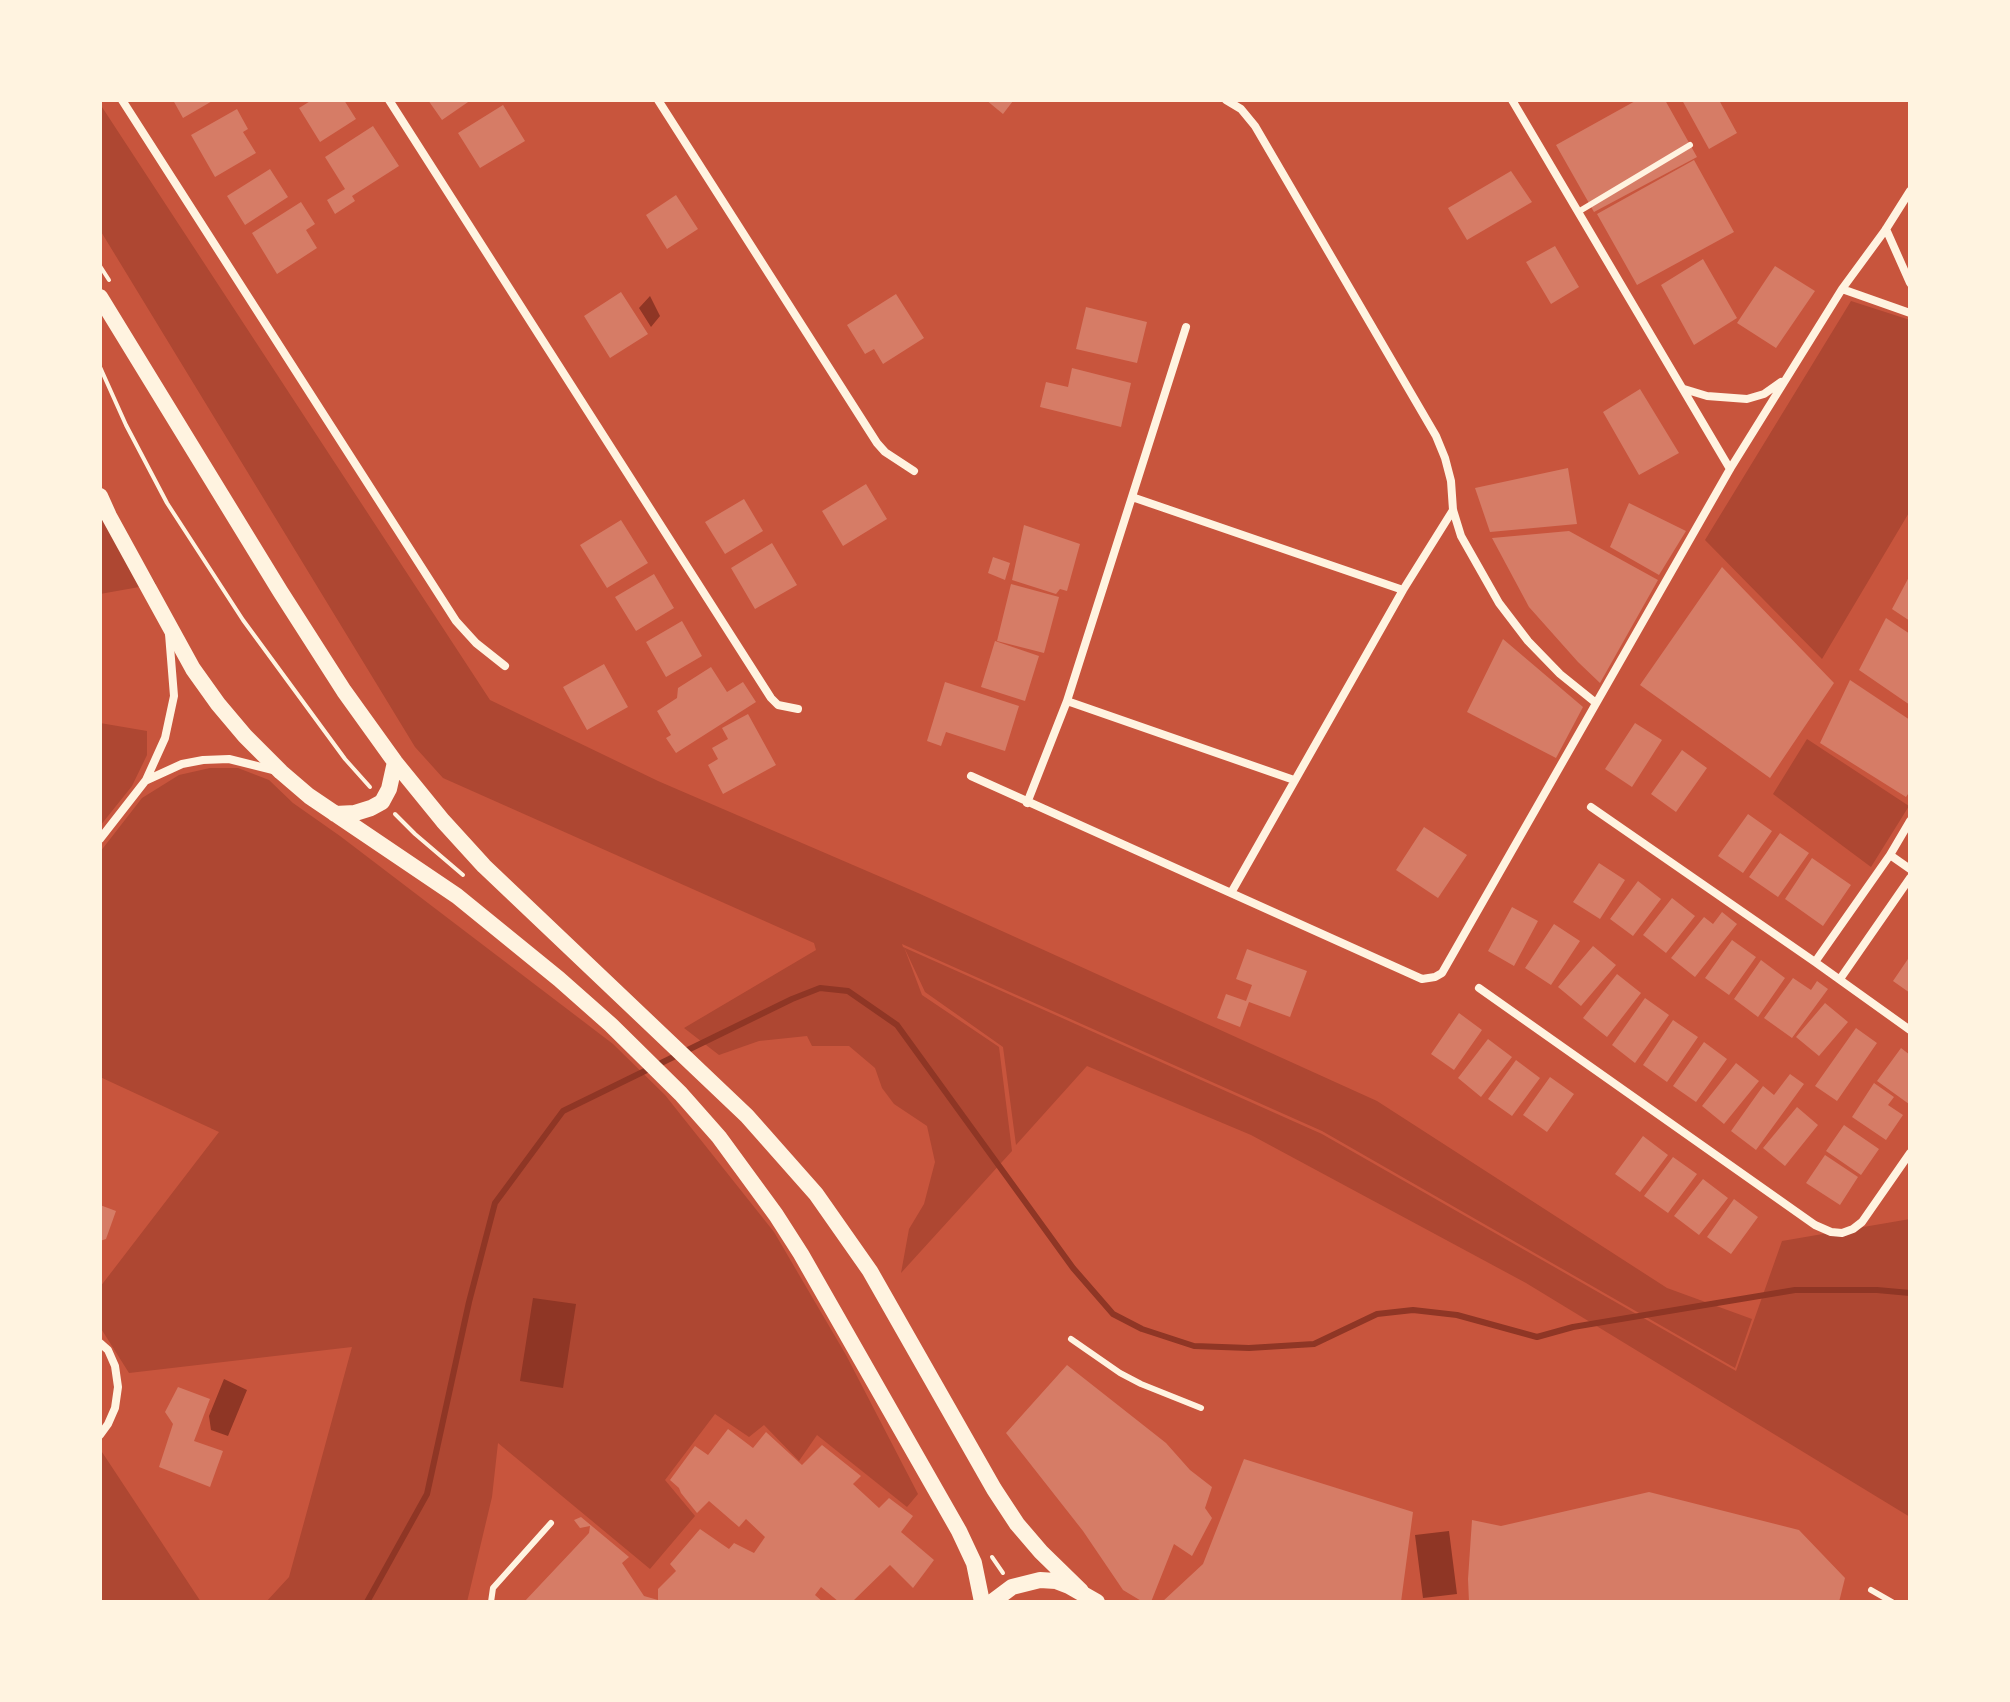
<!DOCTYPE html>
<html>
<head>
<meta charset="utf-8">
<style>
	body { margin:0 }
	#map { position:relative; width:2010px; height:1702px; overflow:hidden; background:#c8553d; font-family:Poppins,sans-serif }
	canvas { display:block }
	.frame { position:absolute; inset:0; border:102px solid #fff3e0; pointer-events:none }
</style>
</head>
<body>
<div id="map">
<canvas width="2010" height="1702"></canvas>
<div class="frame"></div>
</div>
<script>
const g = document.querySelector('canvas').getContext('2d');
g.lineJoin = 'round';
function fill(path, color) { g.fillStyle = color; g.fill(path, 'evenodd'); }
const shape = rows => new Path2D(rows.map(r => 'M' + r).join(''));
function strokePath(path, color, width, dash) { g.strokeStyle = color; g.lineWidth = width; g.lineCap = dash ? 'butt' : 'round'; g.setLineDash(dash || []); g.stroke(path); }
fill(shape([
	[100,104,490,700,658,781,918,893,1377,1101,1667,1288,1752,1319,1735,1368,1322,1131,902,944,903,947,1322,1134,1736,1371,1782,1241,1910,1219,1910,1517,1526,1283,1251,1135,1087,1066,1016,1145,1003,1047,925,992,904,947,922,995,999,1047,1012,1151,901,1273,909,1229,924,1204,935,1162,927,1126,894,1104,882,1088,875,1068,849,1046,812,1046,807,1036,759,1041,719,1055,684,1028,816,950,814,943,443,778,415,747,100,230],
	[1851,301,1910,320,1910,511,1822,659,1705,540],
	[100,491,156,584,100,594],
	[100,723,147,731,147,755,132,786,100,826],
	[1807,739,1909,806,1871,867,1773,794],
	[210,768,238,768,269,780,293,803,340,836,613,1044,665,1095,774,1232,846,1355,918,1494,907,1507,817,1435,799,1461,764,1425,749,1437,715,1414,665,1480,695,1516,650,1569,498,1443,492,1497,467,1602,266,1602,289,1577,352,1347,129,1373,100,1327,100,1287,219,1132,100,1077,100,852,142,798,179,775],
	[100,1449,201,1602,100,1602]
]), '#ae4732');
fill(shape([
	[650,296,660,316,651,327,639,308],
	[533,1298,576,1304,563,1388,520,1381],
	[224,1379,247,1390,228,1436,211,1430,209,1416],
	[1449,1531,1457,1594,1423,1598,1415,1535]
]), '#8f3625');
strokePath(shape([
	[367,1602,427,1494,469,1302,495,1203,563,1111,792,999,820,988,848,991,897,1025,1073,1268,1113,1314,1142,1329,1194,1346,1249,1348,1314,1344,1377,1314,1413,1310,1457,1315,1537,1337,1573,1327,1795,1290,1877,1290,1910,1293]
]), '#8f3625', 6);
fill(shape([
	[173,100,214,100,183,118],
	[312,100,344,100,356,119,320,142,299,108],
	[428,100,471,100,442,120],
	[986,100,1011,100,1013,101,1003,114],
	[1637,100,1665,100,1697,157,1594,212,1556,145],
	[1682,100,1719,100,1737,133,1709,149],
	[503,105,525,141,480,168,458,133],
	[237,109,248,129,243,132,256,153,215,177,191,135],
	[373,126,399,166,352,196,355,201,335,214,327,200,345,189,325,157],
	[1694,160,1734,232,1637,285,1597,214],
	[270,169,288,197,245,225,227,196],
	[1511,171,1532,202,1467,240,1448,208],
	[676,195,698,229,667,249,646,215],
	[301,202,315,224,306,230,317,248,277,274,252,233],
	[1555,246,1579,287,1551,304,1526,262],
	[1703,259,1737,318,1694,345,1661,285],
	[1775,266,1815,291,1776,348,1737,323],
	[621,292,648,334,610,358,584,316],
	[896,294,924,338,883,364,874,349,865,354,847,325],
	[1086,307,1147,322,1137,363,1076,349],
	[1072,368,1131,383,1121,427,1040,407,1046,382,1068,387],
	[1640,389,1679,453,1639,475,1603,412],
	[1568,468,1577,524,1490,532,1475,488],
	[866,484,887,519,843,546,822,511],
	[744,499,763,531,725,554,705,522],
	[1629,503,1686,531,1659,575,1610,547],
	[621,520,648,563,607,588,580,545],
	[1024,525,1080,544,1067,591,1060,589,1056,594,1012,580],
	[1569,531,1658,580,1600,683,1578,662,1529,607,1492,538],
	[772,543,797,585,755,609,731,568],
	[993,557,1010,563,1005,580,988,573],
	[1722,567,1834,683,1770,778,1640,685],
	[654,574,674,608,636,631,615,597],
	[1910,575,1910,621,1892,609],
	[1011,584,1059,597,1044,653,997,641],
	[1886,618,1910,634,1910,705,1859,670],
	[682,621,702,656,666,677,646,642],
	[1503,639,1583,707,1556,758,1467,712],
	[995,641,1039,656,1025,701,981,687],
	[604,664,628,707,587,730,563,687],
	[711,667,727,692,743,682,756,702,676,753,666,738,671,735,657,711,677,698,678,688],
	[1850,680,1910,720,1910,791,1906,797,1820,743],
	[945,682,1019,706,1005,751,946,732,941,746,927,741],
	[748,714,776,765,723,794,708,765,718,759,712,748,728,739,722,728],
	[1635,723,1662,740,1632,787,1605,769],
	[1682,750,1707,768,1676,812,1651,794],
	[1748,814,1772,831,1743,873,1718,856],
	[1424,827,1467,855,1438,898,1396,870],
	[1780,833,1809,853,1778,897,1749,877],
	[1812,858,1851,885,1823,926,1785,899],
	[1599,863,1625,880,1600,919,1573,902],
	[1638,881,1661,899,1633,936,1610,919],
	[1672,898,1695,916,1666,953,1643,935],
	[1512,907,1538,921,1514,966,1488,951],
	[1722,912,1737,924,1695,977,1671,958,1704,917,1713,924],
	[1554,924,1580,941,1551,985,1525,968],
	[1732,940,1756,957,1729,995,1705,978],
	[1593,946,1616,965,1581,1006,1558,987],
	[1247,949,1307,971,1290,1017,1249,1002,1240,1027,1217,1018,1226,994,1246,1001,1252,985,1236,979],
	[1910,956,1910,993,1893,981],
	[1761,960,1785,978,1758,1017,1734,999],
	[1617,974,1641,993,1607,1037,1583,1018],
	[1793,978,1811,990,1817,981,1828,989,1792,1038,1764,1018],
	[1645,998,1669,1015,1635,1063,1612,1045],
	[1825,1003,1848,1022,1819,1056,1796,1037],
	[1459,1013,1482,1030,1454,1070,1431,1054],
	[1673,1020,1698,1037,1667,1082,1643,1065],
	[1856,1028,1877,1043,1837,1101,1815,1086],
	[1488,1039,1512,1057,1481,1097,1458,1078],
	[1704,1042,1727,1059,1696,1102,1673,1086],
	[1901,1048,1910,1055,1909,1104,1877,1081],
	[1516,1060,1540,1078,1512,1116,1488,1099],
	[1736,1063,1759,1081,1724,1124,1702,1106],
	[1790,1074,1804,1084,1756,1150,1731,1131,1763,1086,1774,1095],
	[1550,1077,1574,1094,1547,1132,1523,1115],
	[1874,1083,1894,1097,1888,1105,1903,1115,1886,1140,1852,1117],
	[1797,1107,1818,1125,1785,1166,1763,1148],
	[1844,1125,1879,1149,1861,1175,1826,1151],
	[1643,1136,1668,1155,1640,1192,1615,1174],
	[1825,1155,1858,1177,1840,1205,1806,1183],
	[1673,1157,1697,1174,1668,1213,1644,1196],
	[1703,1179,1728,1198,1699,1235,1674,1216],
	[1734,1199,1758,1217,1731,1254,1707,1237],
	[100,1205,116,1211,106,1239,100,1241],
	[1067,1365,1166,1443,1190,1470,1212,1487,1205,1508,1212,1518,1192,1556,1174,1544,1151,1602,1143,1602,1123,1590,1083,1531,1006,1433],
	[178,1387,210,1399,194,1441,223,1451,210,1487,159,1467,173,1424,165,1412],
	[728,1429,753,1448,766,1432,802,1465,822,1445,861,1476,853,1484,879,1508,889,1498,913,1516,901,1532,934,1560,913,1588,890,1565,852,1602,839,1602,821,1587,815,1595,823,1602,524,1602,589,1533,590,1526,580,1528,574,1520,581,1517,629,1557,622,1563,644,1596,658,1600,658,1589,676,1571,670,1564,700,1529,729,1549,734,1543,754,1553,765,1537,746,1519,739,1527,709,1501,697,1513,681,1493,679,1488,670,1480,695,1446,708,1455],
	[1244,1459,1413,1512,1401,1602,1162,1602,1203,1564],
	[1649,1492,1799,1530,1845,1578,1839,1602,1469,1602,1468,1579,1472,1520,1501,1526]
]), '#d67c66');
strokePath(shape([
	[100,266,109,280],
	[100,367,126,425,167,503,243,620,345,759,370,787],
	[395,814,415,834,463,875],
	[992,1557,1003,1573]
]), '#fff3e0', 4);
strokePath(shape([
	[1578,212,1690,145],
	[1071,1339,1120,1373,1141,1384,1201,1408],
	[1871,1590,1892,1602],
	[491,1602,493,1588,551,1523]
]), '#fff3e0', 6);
strokePath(shape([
	[122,100,456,621,476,643,505,666],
	[389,100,771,698,778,705,798,709],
	[658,100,877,443,885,452,914,471],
	[1226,100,1241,109,1255,126,1436,436,1445,458,1451,481,1453,510,1461,536,1499,603,1528,641,1560,674,1596,703],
	[1512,100,1730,469],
	[1886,229,1910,283],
	[1842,289,1910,313],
	[1684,389,1707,396,1747,399,1764,394,1781,382],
	[1132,497,1403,590],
	[1067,701,1294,780],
	[971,776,1422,979,1435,977,1442,973,1730,469,1842,289,1886,229,1910,191],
	[147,780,182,764,203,760,229,759,273,770],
	[1027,803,1067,701,1186,327],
	[1591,807,1815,962,1910,1030],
	[1910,821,1890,855,1910,869],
	[100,839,146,780,165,738,174,696,169,634],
	[1231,893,1403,590,1453,510],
	[1815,962,1890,855],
	[1840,979,1910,878],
	[1479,988,1815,1225,1831,1232,1842,1233,1853,1229,1862,1222,1910,1153],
	[100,1343,108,1350,115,1366,118,1387,115,1408,108,1424,100,1435]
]), '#fff3e0', 8);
strokePath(shape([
	[100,297,280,591,344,691,395,762,443,821,484,866,747,1116,816,1194,870,1271,994,1489,1017,1524,1041,1552,1081,1591],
	[100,496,109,516,193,669,218,704,245,736,281,772,309,796,457,896,559,979,611,1025,681,1094,719,1137,776,1215,801,1254,959,1531,974,1563,982,1602],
	[335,814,355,813,371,808,382,802,389,789,395,762],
	[992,1602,1012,1587,1040,1580,1056,1581,1069,1586,1097,1602]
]), '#fff3e0', 16);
</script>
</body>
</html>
